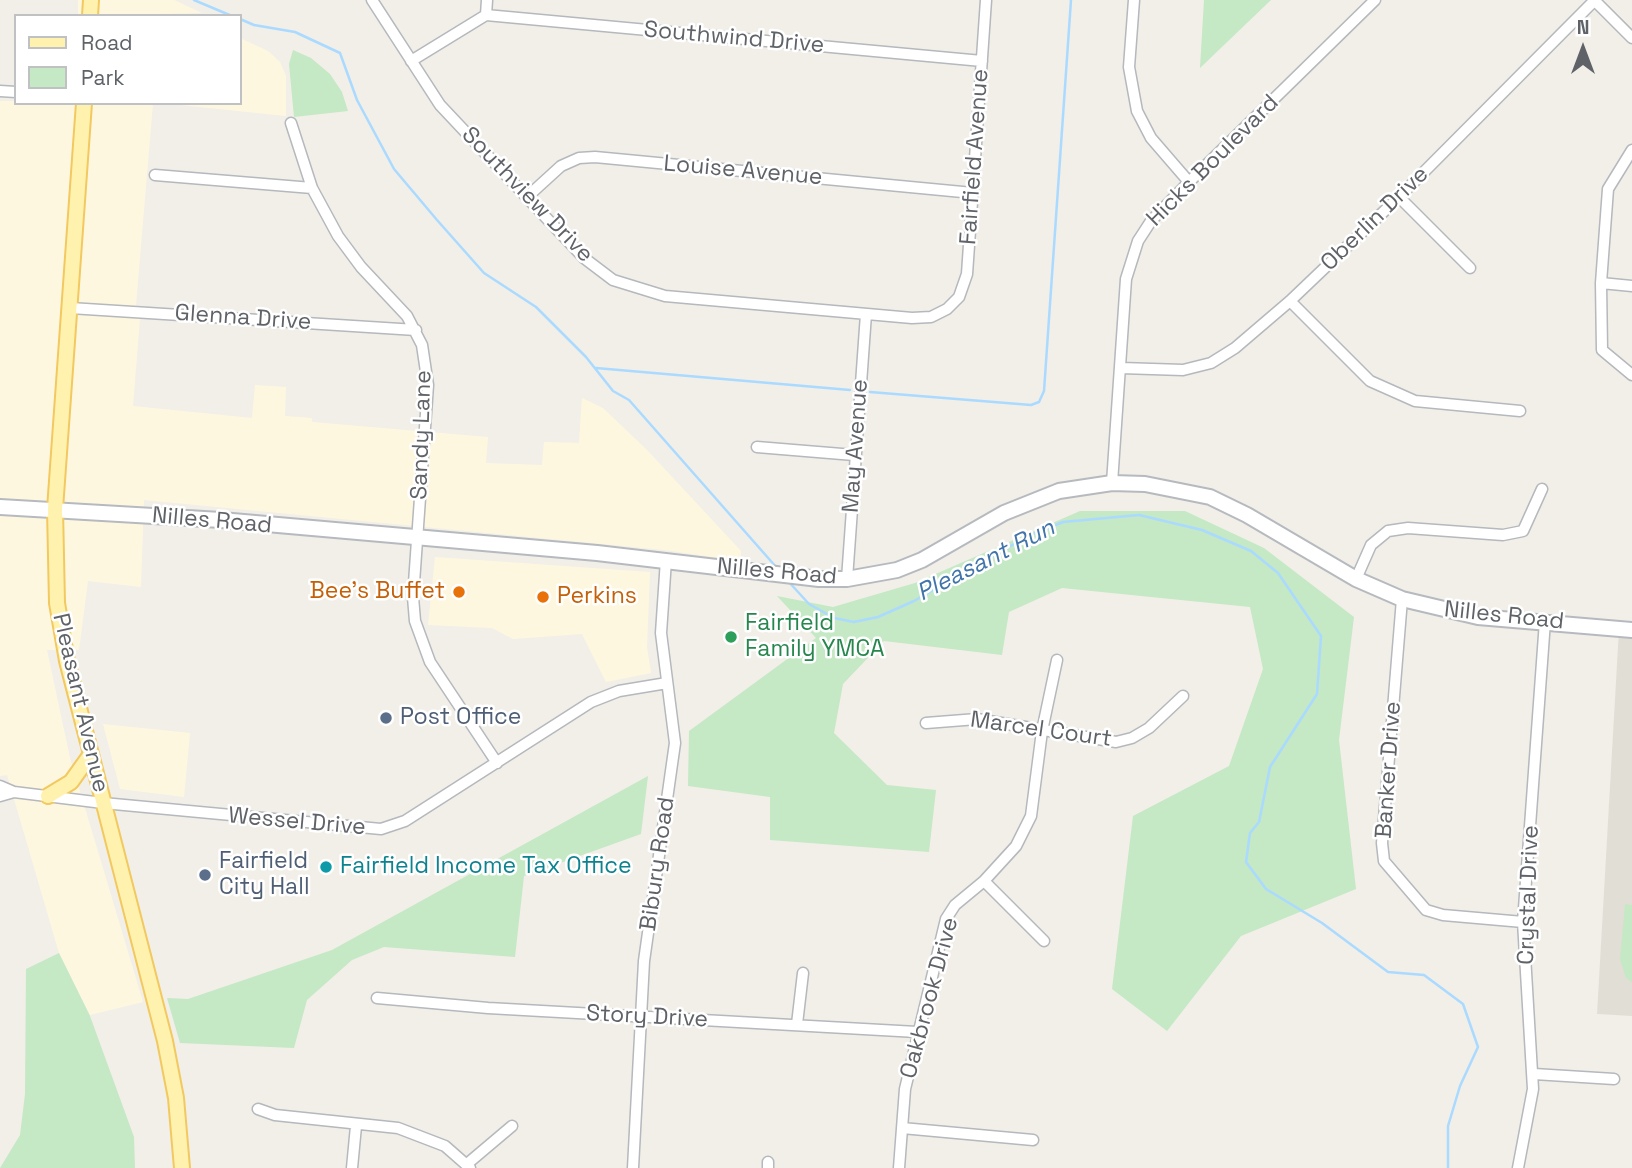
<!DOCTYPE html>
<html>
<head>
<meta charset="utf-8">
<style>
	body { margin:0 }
	#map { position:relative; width:1632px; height:1168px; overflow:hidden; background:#f1efe8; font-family:"Space Grotesk",sans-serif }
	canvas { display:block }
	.legend { position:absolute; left:14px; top:14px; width:228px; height:91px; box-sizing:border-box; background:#fff; border:2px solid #bfc1c3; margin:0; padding:9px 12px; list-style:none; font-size:21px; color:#5f6368 }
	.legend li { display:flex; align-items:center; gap:14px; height:35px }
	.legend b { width:35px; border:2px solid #bfc1c3 }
	.north { position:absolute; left:1548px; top:14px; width:70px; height:70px; -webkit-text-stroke:5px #fff; paint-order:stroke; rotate:0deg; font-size:19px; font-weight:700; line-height:28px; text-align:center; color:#5f6368 }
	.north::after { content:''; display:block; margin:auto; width:24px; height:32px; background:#5f6368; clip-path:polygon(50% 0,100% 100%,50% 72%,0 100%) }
</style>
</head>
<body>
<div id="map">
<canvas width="1632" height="1168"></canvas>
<ul class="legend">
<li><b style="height:9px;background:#fff2af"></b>Road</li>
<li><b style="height:19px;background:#c5e8c5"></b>Park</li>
</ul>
<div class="north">N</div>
</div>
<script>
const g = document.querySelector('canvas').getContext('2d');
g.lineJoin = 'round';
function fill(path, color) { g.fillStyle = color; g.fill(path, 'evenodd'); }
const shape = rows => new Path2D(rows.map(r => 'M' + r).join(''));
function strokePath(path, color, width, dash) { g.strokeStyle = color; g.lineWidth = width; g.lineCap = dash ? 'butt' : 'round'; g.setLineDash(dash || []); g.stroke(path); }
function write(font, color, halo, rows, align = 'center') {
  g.font = font + ' "Space Grotesk",sans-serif'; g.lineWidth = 5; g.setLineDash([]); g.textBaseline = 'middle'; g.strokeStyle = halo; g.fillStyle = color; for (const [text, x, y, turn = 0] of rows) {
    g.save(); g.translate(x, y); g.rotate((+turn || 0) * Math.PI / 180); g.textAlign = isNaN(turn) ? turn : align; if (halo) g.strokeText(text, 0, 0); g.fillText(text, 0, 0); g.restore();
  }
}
fill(shape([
	[78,0,174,0,202,13,78,16],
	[240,38,268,51,280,62,286,76,286,116,161,103,240,103],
	[0,101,153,103,136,305,140,318,133,406,252,418,255,385,286,387,285,416,312,418,312,422,488,437,486,463,542,465,544,442,579,443,582,398,603,408,648,451,741,551,740,561,664,550,144,500,141,587,88,581,79,650,47,650,70,758,143,1002,90,1015,59,953,7,775,0,776],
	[435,557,650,572,647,647,651,673,606,682,582,634,513,639,492,628,428,625],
	[103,724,190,733,184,797,120,789]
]), '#fef7e0');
fill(shape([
	[1619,629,1632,630,1632,1016,1597,1014]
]), '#e1ded6');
fill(shape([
	[1204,0,1271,0,1200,68],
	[293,50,311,58,330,74,342,92,348,111,294,117,289,64],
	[1080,511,1185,511,1264,548,1354,617,1339,740,1356,889,1241,936,1167,1031,1112,989,1133,816,1229,766,1263,669,1250,607,1062,588,1009,612,1002,655,884,641,843,684,834,733,887,785,936,790,929,852,770,840,770,797,688,786,689,731,816,638,777,596,833,607,915,583],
	[648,776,641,834,524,876,515,957,384,947,352,960,307,1000,294,1048,180,1043,167,998,188,999,332,950],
	[1625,904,1632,905,1632,982,1626,978,1620,959],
	[59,953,90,1016,134,1137,135,1168,0,1168,20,1135,25,1094,26,969]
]), '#c5e8c5');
strokePath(shape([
	[194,0,232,16],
	[240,19,254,25,295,32,340,53,357,100,394,169,437,220,484,273,536,307,586,357,613,391,629,400,777,568],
	[596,368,850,390],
	[870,392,1031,405,1039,402,1044,391,1071,0],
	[788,581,809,604,834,618,854,622,878,617,914,601,1026,537,1063,522,1139,515,1202,530,1251,551,1278,573,1321,636,1317,694,1270,767,1259,822,1250,833,1246,862,1266,889,1322,923,1388,972,1424,975,1463,1004,1478,1047,1460,1086,1448,1126,1448,1168]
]), '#aadaff', 2.5);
const street = shape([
	[372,0,440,105,584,258,613,280,665,296,912,318,931,317,947,309,959,297,967,274,986,0],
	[1134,0,1129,67,1137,111,1151,138,1189,182],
	[1594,0,1632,38],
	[486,15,982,61],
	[486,15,487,0],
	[411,61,486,15],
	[0,91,16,92],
	[291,123,312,188,338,236,361,267,407,316,422,345,428,385,413,597,415,621,430,662,497,763],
	[1632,150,1608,189,1601,283,1602,350,1632,375],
	[155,175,312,188],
	[527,197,561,166,579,158,595,157,973,193],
	[1399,197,1470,268],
	[1601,283,1632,286],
	[1290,301,1370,381,1415,401,1520,411],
	[70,308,416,330],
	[1121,368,1183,370,1211,363,1235,348,1290,301,1399,197,1595,0],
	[757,447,854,455],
	[1112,483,1126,279,1138,241,1151,221,1189,182,1375,0],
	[847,579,866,314],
	[1356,579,1371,545,1388,531,1408,528,1503,535,1523,531,1542,489],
	[1402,599,1382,843,1384,861,1426,910,1443,915,1523,922],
	[926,723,977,719,1116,742,1132,738,1149,728,1183,696],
	[0,786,14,792,103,803,381,829,405,821,591,702,619,691,667,683],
	[0,796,14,792],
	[984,881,1044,941],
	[377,998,488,1008,917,1032],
	[797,1024,803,973],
	[1534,1074,1614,1079],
	[258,1109,275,1115,398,1128,445,1146,470,1168],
	[902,1128,1033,1140],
	[467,1164,512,1126],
	[352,1168,356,1126],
	[633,1168,644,961,675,743,661,633,666,560],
	[768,1168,768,1162],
	[899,1168,905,1089,946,919,955,905,984,881,1016,846,1031,816,1042,731,1057,660],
	[1518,1168,1533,1089,1523,922,1545,621]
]);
const secondary = shape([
	[0,507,221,520,597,553,819,579,847,579,897,570,922,560,1004,513,1059,491,1112,483,1145,484,1210,497,1247,515,1356,579,1402,599,1478,617,1632,630]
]);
const primary = shape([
	[90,16,91,0],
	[84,103,55,509,57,603,67,661,165,1041,176,1098,182,1168],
	[48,796,71,782,91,754]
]);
strokePath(street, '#b5b8bc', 13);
strokePath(secondary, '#b6babf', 18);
strokePath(primary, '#f2c960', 18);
strokePath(street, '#fff', 10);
strokePath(secondary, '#fff', 14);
strokePath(primary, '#fff2af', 14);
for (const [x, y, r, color] of [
	[459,592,7,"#e8710a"],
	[543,597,7,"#e8710a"],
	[731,637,7,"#2e9e5b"],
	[386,718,7,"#5c6f8a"],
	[326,867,7,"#0f9aa8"],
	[205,875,7,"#5c6f8a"]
]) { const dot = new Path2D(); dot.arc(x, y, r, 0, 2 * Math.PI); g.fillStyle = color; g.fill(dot); strokePath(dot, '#fff', 2.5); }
write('23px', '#5f6368', '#fff', [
	["Southwind Drive",734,38,5],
	["Fairfield Avenue",975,157,-86],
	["Hicks Boulevard",1213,161,-45],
	["Louise Avenue",743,171,5],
	["Southview Drive",527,195,46],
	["Oberlin Drive",1375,219,-44],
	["Glenna Drive",243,318,4],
	["Sandy Lane",422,435,-88],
	["May Avenue",856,446,-86],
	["Nilles Road",212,521,5],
	["Nilles Road",777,572,5],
	["Nilles Road",1504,616,6],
	["Pleasant Avenue",80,703,77],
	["Marcel Court",1041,730,8],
	["Banker Drive",1389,770,-86],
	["Wessel Drive",297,822,5],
	["Bibury Road",658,864,-82],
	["Crystal Drive",1529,895,-88],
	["Oakbrook Drive",930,998,-75],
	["Story Drive",647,1017,3]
]);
write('23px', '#c56008', '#fff', [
	["Bee's Buffet",445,592],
	["Perkins",557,597,"left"]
], 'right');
write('23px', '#27864d', '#fff', [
	["Fairfield",745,624],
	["Family YMCA",745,650]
], 'left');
write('23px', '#4e5e75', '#fff', [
	["Post Office",400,718],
	["Fairfield",219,862],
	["City Hall",219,888]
], 'left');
write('23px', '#0d838f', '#fff', [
	["Fairfield Income Tax Office",340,867]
], 'left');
write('italic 24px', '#4174aa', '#fff', [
	["Pleasant Run",986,561,-27]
]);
</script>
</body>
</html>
